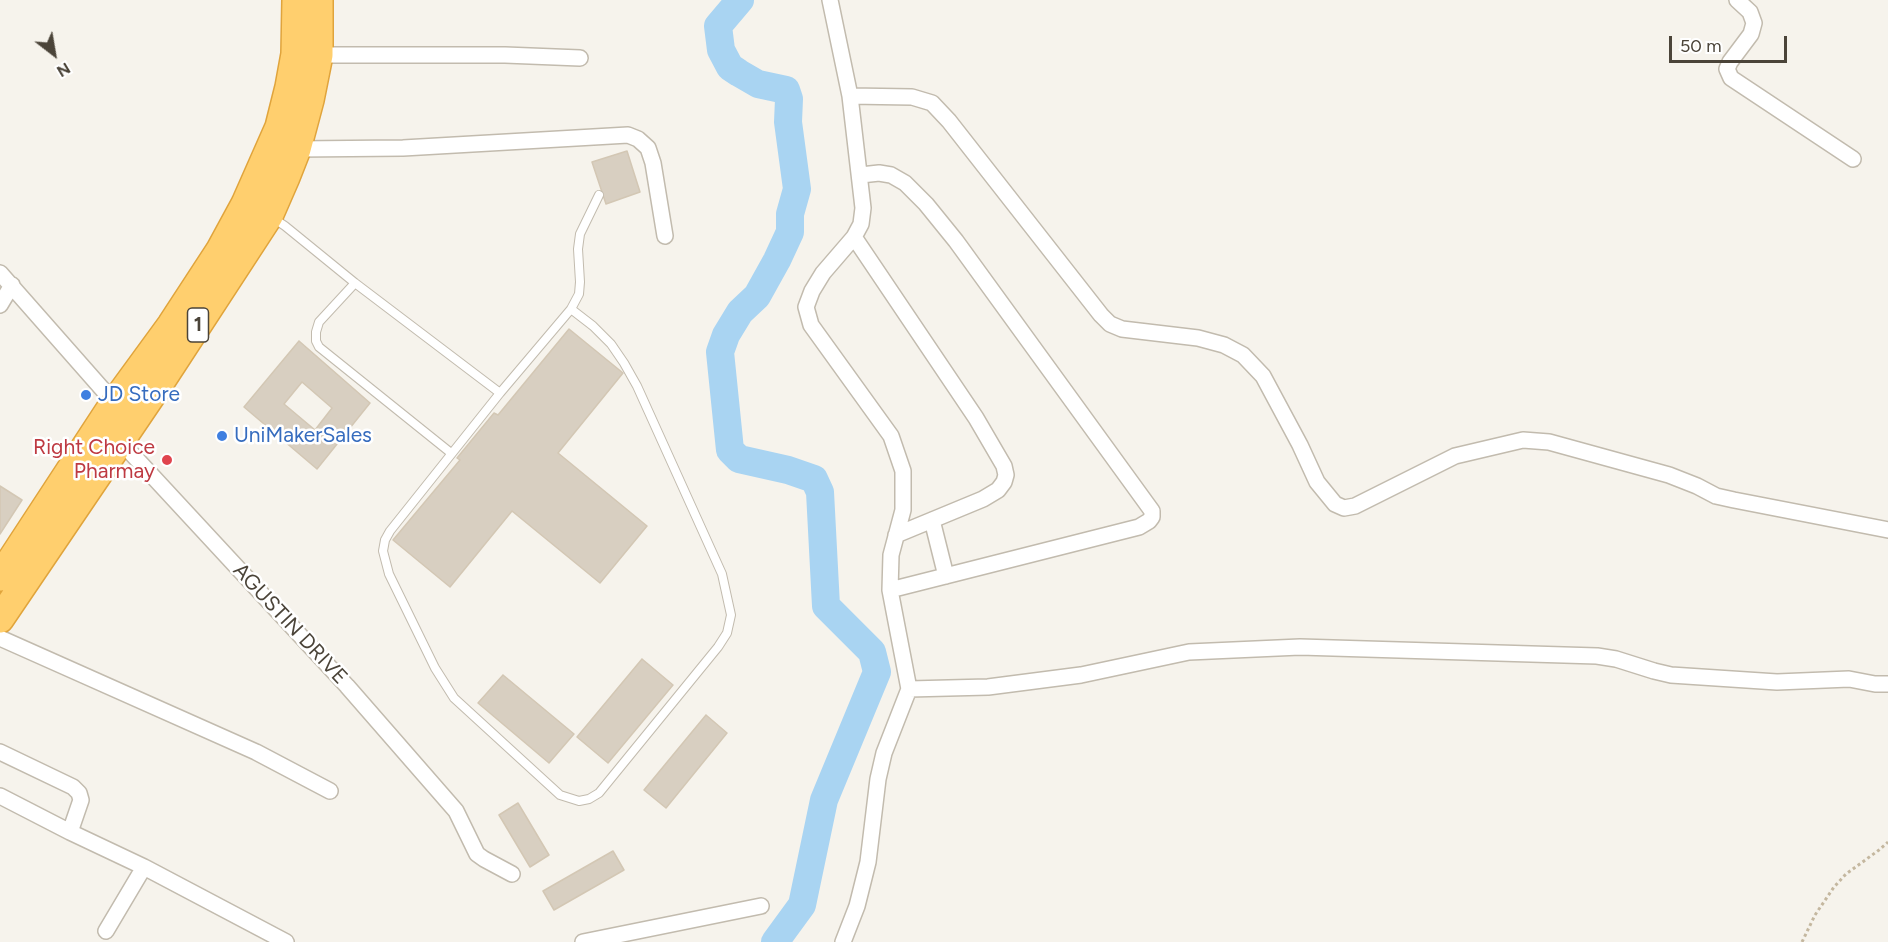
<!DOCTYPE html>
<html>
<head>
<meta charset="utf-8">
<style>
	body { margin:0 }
	#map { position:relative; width:1888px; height:942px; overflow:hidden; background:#f6f3ec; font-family:Figtree,sans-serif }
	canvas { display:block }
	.north { position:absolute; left:24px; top:24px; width:60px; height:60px; -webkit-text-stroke:4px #fff; paint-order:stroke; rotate:149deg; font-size:16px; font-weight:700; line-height:24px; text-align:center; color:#4b4439 }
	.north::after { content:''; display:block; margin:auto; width:21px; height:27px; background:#4b4439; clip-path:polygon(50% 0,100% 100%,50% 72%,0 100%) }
	.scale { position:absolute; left:1669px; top:36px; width:118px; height:27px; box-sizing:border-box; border:3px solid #4b4439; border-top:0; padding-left:8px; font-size:18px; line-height:21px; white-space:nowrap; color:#4b4439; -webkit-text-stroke:4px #fff; paint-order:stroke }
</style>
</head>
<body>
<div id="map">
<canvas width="1888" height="942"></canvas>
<div class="north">N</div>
<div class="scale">50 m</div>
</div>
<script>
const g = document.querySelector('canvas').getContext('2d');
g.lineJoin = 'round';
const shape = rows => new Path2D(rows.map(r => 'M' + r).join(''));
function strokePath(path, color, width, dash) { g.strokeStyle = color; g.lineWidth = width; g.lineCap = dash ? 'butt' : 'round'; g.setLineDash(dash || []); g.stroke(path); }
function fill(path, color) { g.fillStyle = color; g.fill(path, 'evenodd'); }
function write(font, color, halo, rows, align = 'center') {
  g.font = font + ' Figtree,sans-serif'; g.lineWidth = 5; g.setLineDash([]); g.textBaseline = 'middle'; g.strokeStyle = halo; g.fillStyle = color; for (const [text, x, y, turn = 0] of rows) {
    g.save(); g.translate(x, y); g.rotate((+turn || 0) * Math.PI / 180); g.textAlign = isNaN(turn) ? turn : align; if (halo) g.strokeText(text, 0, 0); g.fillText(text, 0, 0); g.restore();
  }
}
strokePath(shape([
	[740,0,718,26,721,50,730,67,739,73,758,84,786,90,789,99,788,122,797,189,790,214,790,232,777,260,757,296,740,312,726,335,720,352,730,450,739,459,788,470,814,479,820,492,826,606,872,652,877,672,824,800,802,905,775,942]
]), '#a9d4f2', 28);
const building = shape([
	[627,151,640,192,606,204,592,162,627,151],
	[569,329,623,373,558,453,647,526,600,583,512,511,450,587,393,540,460,460,457,458,494,413,498,415,569,329],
	[299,341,370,403,317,469,244,407,299,341],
	[302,382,332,408,315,430,284,404,302,382],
	[0,486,22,500,0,534,0,486],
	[642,659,673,685,608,763,577,737,642,659],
	[503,675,574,734,549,763,478,703,503,675],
	[706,715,727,733,666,808,644,790,706,715],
	[518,803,549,855,530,867,499,815,518,803],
	[613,851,624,870,554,910,543,891,613,851]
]);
fill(building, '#d8cfc1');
strokePath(building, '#d3c7b4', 1.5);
const lane = shape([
	[273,218,285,226,355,283,500,393],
	[355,283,319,322,316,332,316,341,319,347,451,453],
	[571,309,593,326,611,344,624,363,637,386,722,574,731,615,727,633,718,647,599,793,589,799,579,801,560,795,454,698,435,668,389,574,383,551,385,540,390,531,500,393,571,309],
	[571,309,579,294,580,282,578,249,580,234,599,195]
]);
const street = shape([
	[830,0,850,96,863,208,861,224,854,237,823,273,812,291,806,307,811,325,891,436,903,471,903,510,891,555,890,590,909,689,988,687,1081,675,1189,652,1300,647,1597,656,1616,659,1654,671,1671,675,1777,682,1849,679,1875,684,1888,684],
	[1737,0,1750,12,1754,23,1751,34,1730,62,1727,69,1731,78,1853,159],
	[319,55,505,55,580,58],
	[850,96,912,97,932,103,949,121,1101,315,1110,324,1122,329,1198,338,1224,345,1243,355,1263,376,1300,445,1317,482,1335,504,1344,508,1355,506,1455,456,1523,440,1549,442,1669,475,1697,486,1716,496,1734,500,1888,530],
	[297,149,403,148,628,135,638,139,648,148,653,163,665,236],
	[861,175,879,173,891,175,905,183,926,204,956,241,1152,511,1152,517,1149,521,1139,527,890,590],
	[854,237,976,418,1004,466,1006,475,1004,482,998,490,983,499,896,535],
	[0,273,119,408],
	[0,305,12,285],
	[120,441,347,686,456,811,477,854,484,859,512,874],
	[932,520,946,576],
	[0,638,256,752,330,791],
	[0,752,73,787,79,793,81,800,70,832],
	[0,796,70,832,144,867,286,942],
	[106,931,144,867],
	[583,942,761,906],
	[843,942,857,906,868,862,878,779,884,753,909,689]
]);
const highway = shape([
	[0,577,114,403,171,325,220,250,245,204,279,127,289,87,295,54,296,0],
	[0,619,160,383,269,216,286,177,297,149,310,100,319,55,319,0]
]);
strokePath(lane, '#c2bbae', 10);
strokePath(street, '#c2bbae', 18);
strokePath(highway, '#e0a43c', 30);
strokePath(shape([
	[1802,942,1815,915,1834,887,1846,874,1879,850,1888,842]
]), '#c4b79f', 3, [3, 3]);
strokePath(lane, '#fff', 8);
strokePath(street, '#fff', 15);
strokePath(highway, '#ffcf6e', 27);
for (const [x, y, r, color] of [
	[86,395,6,"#3f7fe0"],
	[222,436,6,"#3f7fe0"],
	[167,460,6,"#e0444e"]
]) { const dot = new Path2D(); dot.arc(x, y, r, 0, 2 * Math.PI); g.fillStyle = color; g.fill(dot); strokePath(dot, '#fff', 2); }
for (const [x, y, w] of [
	[198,325,21]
]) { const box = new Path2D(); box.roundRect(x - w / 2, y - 17, w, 34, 4.5); g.fillStyle = '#fff'; g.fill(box); strokePath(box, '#4b4439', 1.5); }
write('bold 20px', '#4b4439', null, [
	["1",198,325]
]);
write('21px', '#366cbe', '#fff', [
	["JD Store",98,395],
	["UniMakerSales",234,436]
], 'left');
write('21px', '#be3a42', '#fff', [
	["Right Choice",155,448],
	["Pharmay",155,472]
], 'right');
write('21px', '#4b4439', '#fff', [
	["AGUSTIN DRIVE",290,624,47]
]);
</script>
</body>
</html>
